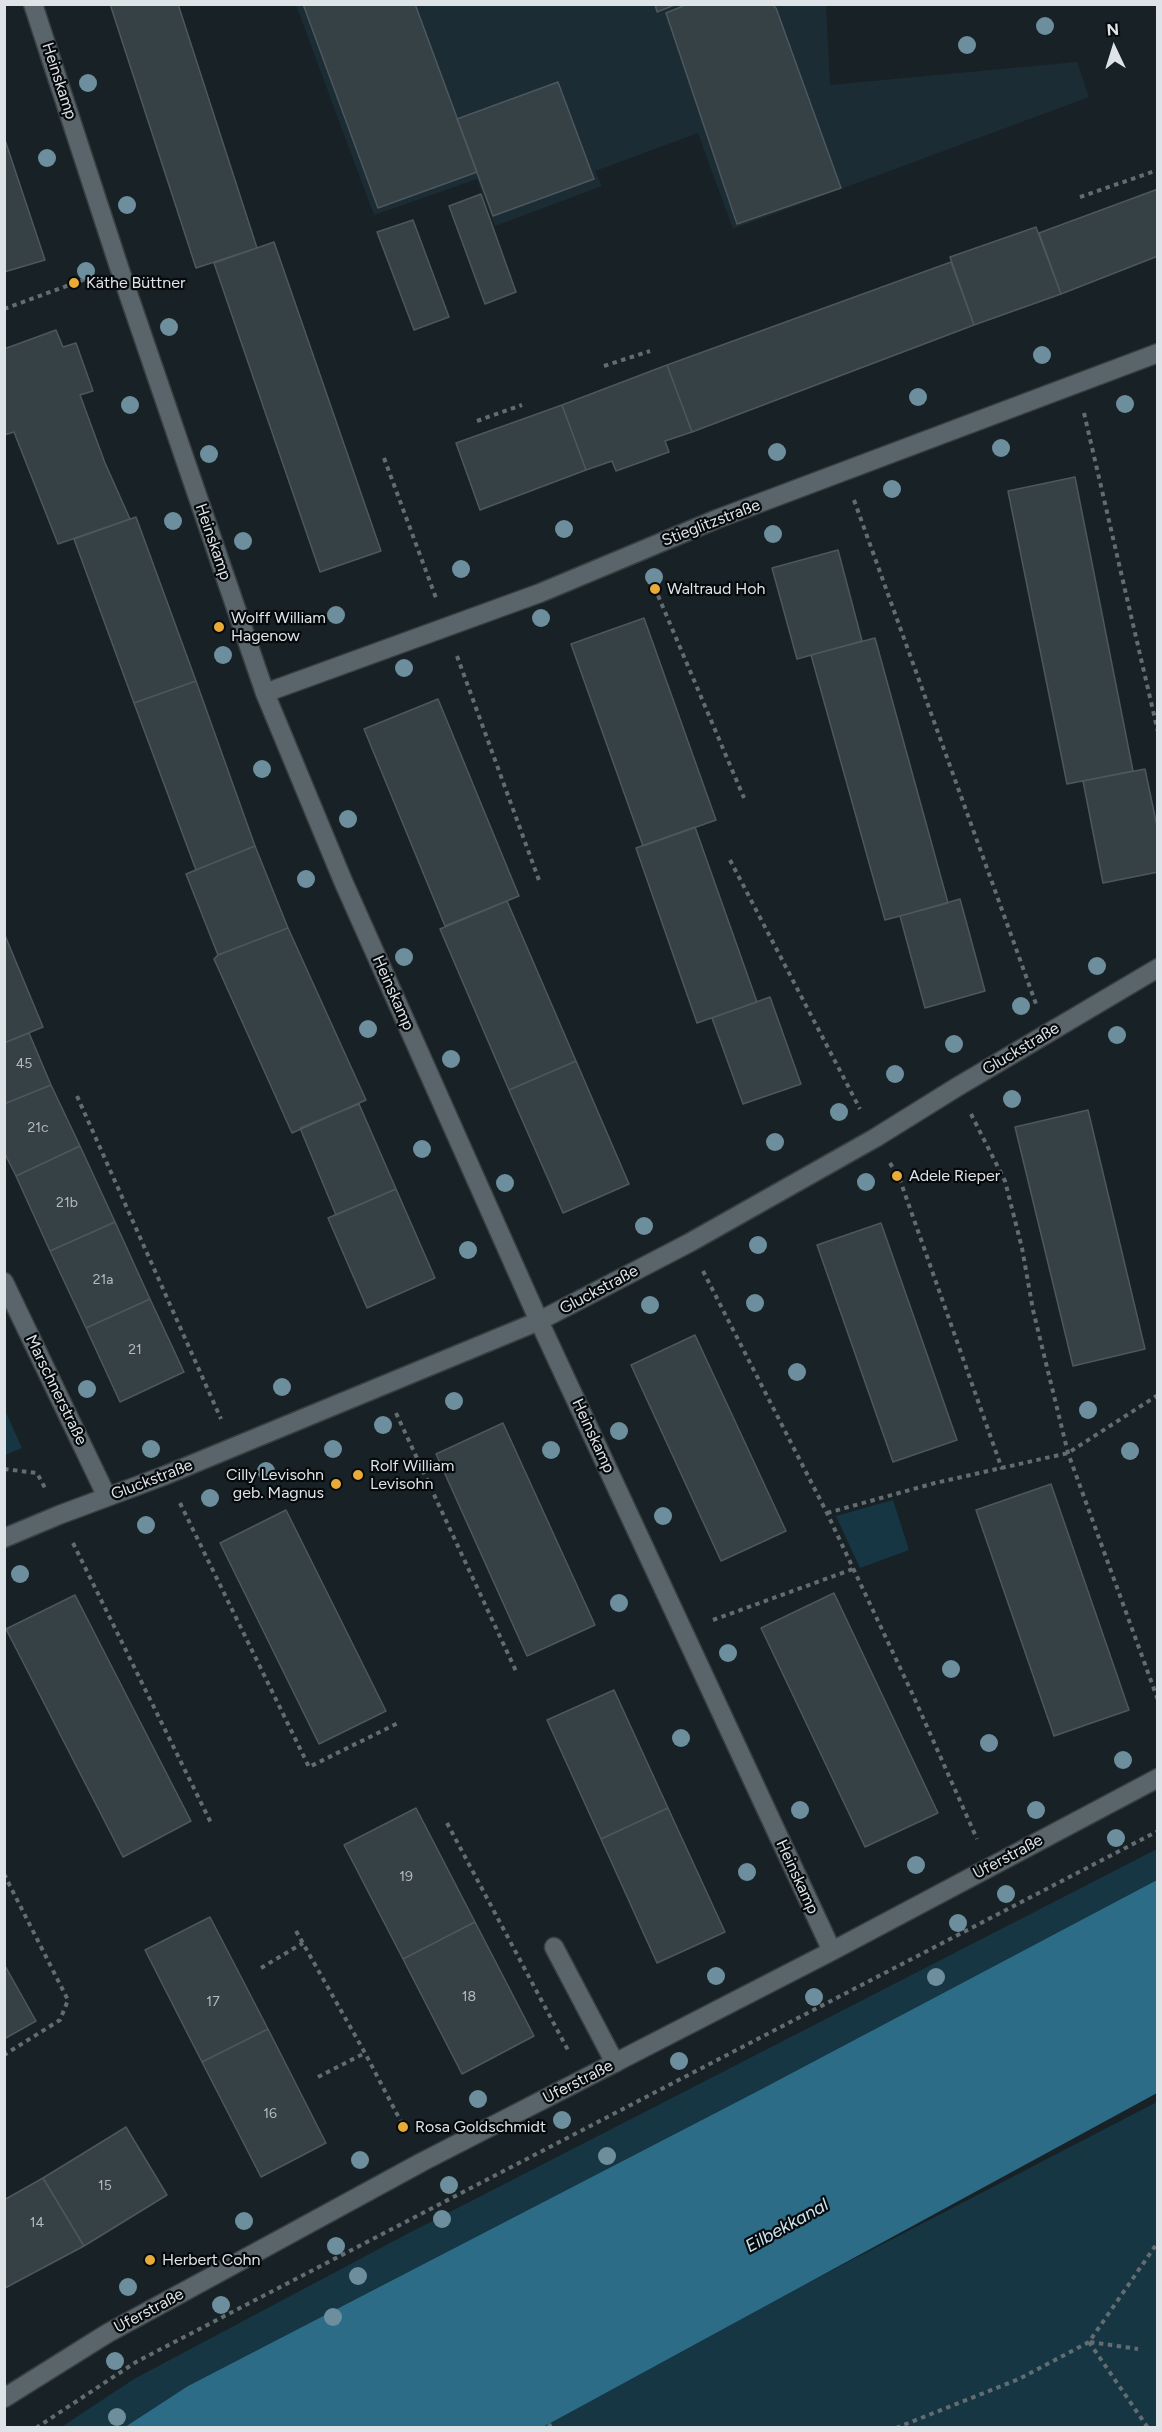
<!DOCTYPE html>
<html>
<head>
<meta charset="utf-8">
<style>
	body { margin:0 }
	#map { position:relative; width:1162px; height:2432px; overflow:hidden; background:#182226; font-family:Figtree,sans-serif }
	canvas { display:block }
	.frame { position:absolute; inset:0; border:6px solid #dde3e7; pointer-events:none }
	.north { position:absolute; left:1084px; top:18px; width:60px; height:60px; -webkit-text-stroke:4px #070a0c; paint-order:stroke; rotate:356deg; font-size:16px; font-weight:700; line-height:24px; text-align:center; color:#dde3e7 }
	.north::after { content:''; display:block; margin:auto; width:21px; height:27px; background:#dde3e7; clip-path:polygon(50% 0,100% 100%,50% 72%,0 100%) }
</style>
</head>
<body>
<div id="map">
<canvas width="1162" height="2432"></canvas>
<div class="frame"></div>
<div class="north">N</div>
</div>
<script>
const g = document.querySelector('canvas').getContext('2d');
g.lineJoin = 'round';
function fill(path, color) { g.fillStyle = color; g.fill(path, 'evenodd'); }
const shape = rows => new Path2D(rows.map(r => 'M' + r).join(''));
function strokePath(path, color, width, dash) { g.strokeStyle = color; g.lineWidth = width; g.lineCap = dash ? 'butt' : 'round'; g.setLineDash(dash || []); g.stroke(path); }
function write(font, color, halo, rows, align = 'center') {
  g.font = font + ' Figtree,sans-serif'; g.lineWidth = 4.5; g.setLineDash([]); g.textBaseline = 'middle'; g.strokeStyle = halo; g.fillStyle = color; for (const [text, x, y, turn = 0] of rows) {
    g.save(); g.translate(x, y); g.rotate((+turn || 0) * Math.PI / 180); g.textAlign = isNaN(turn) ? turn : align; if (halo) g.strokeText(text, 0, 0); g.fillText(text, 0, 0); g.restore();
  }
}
fill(shape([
	[296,5,826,5,830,85,1077,62,1089,97,733,229,698,133,595,171,602,186,495,226,477,179,374,215]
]), '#1c2c34');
fill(shape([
	[4,1408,22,1448,5,1455,4,1455],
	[893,1500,909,1550,860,1568,836,1516],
	[1157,1849,1157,1880,756,2092,188,2386,125,2427,60,2428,134,2379,409,2233],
	[1157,2102,1157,2427,531,2428,545,2419]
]), '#163644');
fill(shape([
	[1157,1880,1157,2093,543,2427,125,2427,188,2386,756,2092]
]), '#2d6c87');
const building = shape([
	[110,4,178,4,257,248,196,268,110,4],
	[303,4,415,4,477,172,378,208,303,4],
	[655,4,677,4,657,12,655,4],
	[688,4,771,4,776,8,841,188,737,224,666,13,688,4],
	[558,82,594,179,493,216,457,119,558,82],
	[4,137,45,260,4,272,4,137],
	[1158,189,1158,256,1061,294,1039,233,1158,189],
	[481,194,516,292,485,304,449,206,481,194],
	[413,220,449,317,414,330,377,232,413,220],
	[1036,227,1061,294,974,325,950,257,1036,227],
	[274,242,381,551,320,572,214,263,274,242],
	[951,262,974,325,692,432,667,365,951,262],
	[56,330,63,347,76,343,93,391,80,395,105,463,130,519,58,544,14,432,4,435,4,349,56,330],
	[667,365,692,432,665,441,669,452,616,471,612,461,586,470,562,405,667,365],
	[562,405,586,470,480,510,456,443,562,405],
	[1075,477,1133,771,1067,784,1008,491,1075,477],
	[136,517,196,681,134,703,74,539,136,517],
	[838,550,862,641,797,659,772,568,838,550],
	[644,618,716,820,643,846,571,644,644,618],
	[875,638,948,903,885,920,811,655,875,638],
	[196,681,255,846,196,870,134,703,196,681],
	[438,699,519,896,445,926,364,729,438,699],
	[1145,769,1158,831,1158,872,1103,883,1083,781,1145,769],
	[695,827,757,1002,697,1023,636,848,695,827],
	[255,846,288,928,218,955,186,874,255,846],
	[960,899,985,991,925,1008,900,916,960,899],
	[507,901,576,1061,509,1090,440,929,507,901],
	[288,928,366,1100,292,1133,214,959,218,955,288,928],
	[4,933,43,1027,4,1043,4,933],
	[770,997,801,1084,743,1104,712,1018,770,997],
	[29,1033,51,1085,4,1104,4,1043,29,1033],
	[576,1061,629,1184,563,1213,509,1090,576,1061],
	[51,1085,80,1146,16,1176,4,1152,4,1104,51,1085],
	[359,1104,396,1189,336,1215,300,1128,359,1104],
	[1088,1110,1145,1349,1073,1366,1015,1127,1088,1110],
	[80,1146,115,1222,50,1251,16,1176,80,1146],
	[396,1189,435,1278,367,1308,328,1218,396,1189],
	[115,1222,150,1299,86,1328,50,1251,115,1222],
	[881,1223,957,1440,893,1462,817,1245,881,1223],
	[150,1299,184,1372,120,1402,86,1328,150,1299],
	[695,1335,786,1531,721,1561,631,1365,695,1335],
	[503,1423,595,1625,527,1656,436,1454,503,1423],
	[1051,1484,1129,1710,1054,1736,976,1510,1051,1484],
	[286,1510,386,1711,319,1744,220,1543,286,1510],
	[834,1593,938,1813,865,1847,761,1628,834,1593],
	[75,1595,191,1821,123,1857,6,1629,75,1595],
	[614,1690,668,1808,601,1839,547,1720,614,1690],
	[416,1808,475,1922,403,1959,344,1845,416,1808],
	[668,1808,725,1932,657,1963,601,1839,668,1808],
	[210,1917,268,2029,202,2062,145,1950,210,1917],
	[475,1922,534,2036,462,2074,403,1959,475,1922],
	[4,1964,36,2021,4,2039,4,1964],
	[268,2029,326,2143,261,2177,202,2062,268,2029],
	[126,2127,167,2195,84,2246,43,2178,126,2127],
	[43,2178,84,2246,5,2288,4,2200,43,2178]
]);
fill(building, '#364146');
strokePath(building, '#4d575d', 1.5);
const lane = shape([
	[554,1947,615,2063]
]);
const street = shape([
	[33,4,119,267,265,693,343,881,539,1321,832,1951],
	[265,693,540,593,717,519,1158,353],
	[4,1282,107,1497],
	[4,1538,59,1515,166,1475,539,1321,689,1243,875,1138,957,1087,1158,968],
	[4,2398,108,2333,422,2162,832,1951,1158,1778]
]);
strokePath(lane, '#383f43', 21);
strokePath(street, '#383f43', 21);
strokePath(shape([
	[1080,197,1158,170],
	[4,309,91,277],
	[604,366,650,351],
	[1084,413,1158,732],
	[477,421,522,405],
	[384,458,436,598],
	[854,500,1036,1004],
	[651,579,744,798],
	[457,656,540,883],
	[730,860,860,1109],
	[77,1096,221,1419],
	[971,1114,1005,1181,1022,1248,1033,1310,1068,1453,1158,1700],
	[890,1163,900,1180,1002,1469],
	[703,1271,827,1513,912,1693,977,1839],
	[396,1413,516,1671],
	[4,1469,37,1473,45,1488],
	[180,1503,309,1767,398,1723],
	[827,1513,935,1483,1068,1453,1158,1395],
	[73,1543,212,1825],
	[713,1620,853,1569],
	[447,1823,569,2052],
	[4,1874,68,2000,60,2020,4,2055],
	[296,1931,365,2053,408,2135],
	[261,1968,303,1943],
	[318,2077,365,2053],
	[1089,2342,1148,2428],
	[1090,2342,1138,2349],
	[549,2424,551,2428],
	[36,2428,136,2362,1158,1831],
	[896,2428,1019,2379,1089,2342,1158,2242]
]), '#636c70', 4, [4.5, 4.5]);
strokePath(lane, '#59656a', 18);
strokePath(street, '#59656a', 18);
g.fillStyle = '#6d8e9d';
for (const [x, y] of [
	[1045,26],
	[967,45],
	[88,83],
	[47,158],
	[127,205],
	[86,271],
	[169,327],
	[1042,355],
	[918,397],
	[1125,404],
	[130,405],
	[1001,448],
	[777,452],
	[209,454],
	[892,489],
	[173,521],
	[564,529],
	[773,534],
	[243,541],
	[461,569],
	[654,577],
	[336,615],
	[541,618],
	[223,655],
	[404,668],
	[262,769],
	[348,819],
	[306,879],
	[404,957],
	[1097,966],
	[1021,1006],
	[368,1029],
	[1117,1035],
	[954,1044],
	[451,1059],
	[895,1074],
	[1012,1099],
	[839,1112],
	[775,1142],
	[422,1149],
	[866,1182],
	[505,1183],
	[644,1226],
	[758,1245],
	[468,1250],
	[755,1303],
	[650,1305],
	[797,1372],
	[282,1387],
	[87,1389],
	[454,1401],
	[1088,1410],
	[383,1425],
	[619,1431],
	[151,1449],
	[333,1449],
	[551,1450],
	[1130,1451],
	[266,1471],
	[210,1498],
	[663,1516],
	[146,1525],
	[20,1574],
	[619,1603],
	[728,1653],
	[951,1669],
	[681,1738],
	[989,1743],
	[1123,1760],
	[800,1810],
	[1036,1810],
	[1116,1838],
	[916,1865],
	[747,1872],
	[1006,1894],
	[958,1923],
	[716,1976],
	[936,1977],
	[814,1997],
	[679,2061],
	[478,2099],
	[562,2120],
	[607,2156],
	[360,2160],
	[449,2185],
	[442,2219],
	[244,2221],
	[336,2246],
	[358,2276],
	[128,2287],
	[221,2305],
	[333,2317],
	[115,2361],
	[117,2417]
]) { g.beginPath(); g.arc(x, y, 9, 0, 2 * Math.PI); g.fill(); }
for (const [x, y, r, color] of [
	[74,283,6,"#e8ab37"],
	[655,589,6,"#e8ab37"],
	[219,627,6,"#e8ab37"],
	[897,1176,6,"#e8ab37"],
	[358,1475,6,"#e8ab37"],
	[336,1484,6,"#e8ab37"],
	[403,2127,6,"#e8ab37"],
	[150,2260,6,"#e8ab37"]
]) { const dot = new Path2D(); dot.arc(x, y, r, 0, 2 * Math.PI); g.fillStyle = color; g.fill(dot); strokePath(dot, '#070a0c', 2); }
write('14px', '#b3babf', null, [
	["45",24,1064],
	["21c",38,1128],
	["21b",67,1203],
	["21a",103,1280],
	["21",135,1350],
	["19",406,1877],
	["18",469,1997],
	["17",213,2002],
	["16",270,2114],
	["15",105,2186],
	["14",37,2223]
]);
write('16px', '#dde3e7', '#070a0c', [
	["Heinskamp",59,81,72],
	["Stieglitzstraße",711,523,-21],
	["Heinskamp",213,542,71],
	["Heinskamp",393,993,66],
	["Gluckstraße",1021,1049,-31],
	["Gluckstraße",599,1290,-28],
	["Marschnerstraße",56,1390,64],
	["Heinskamp",593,1436,65],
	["Gluckstraße",152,1480,-21],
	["Uferstraße",1008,1857,-28],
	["Heinskamp",797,1877,65],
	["Uferstraße",578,2082,-27],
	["Uferstraße",149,2311,-28]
]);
write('16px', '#dde3e7', '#070a0c', [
	["Käthe Büttner",86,283],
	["Waltraud Hoh",667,589],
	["Wolff William",231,618],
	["Hagenow",231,636],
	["Adele Rieper",909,1176],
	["Rolf William",370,1466],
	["Levisohn",370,1484],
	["Cilly Levisohn",324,1475,"right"],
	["geb. Magnus",324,1493,"right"],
	["Rosa Goldschmidt",415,2127],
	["Herbert Cohn",162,2260]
], 'left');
write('italic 18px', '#cae3ef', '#070a0c', [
	["Eilbekkanal",787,2226,-29]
]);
</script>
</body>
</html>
